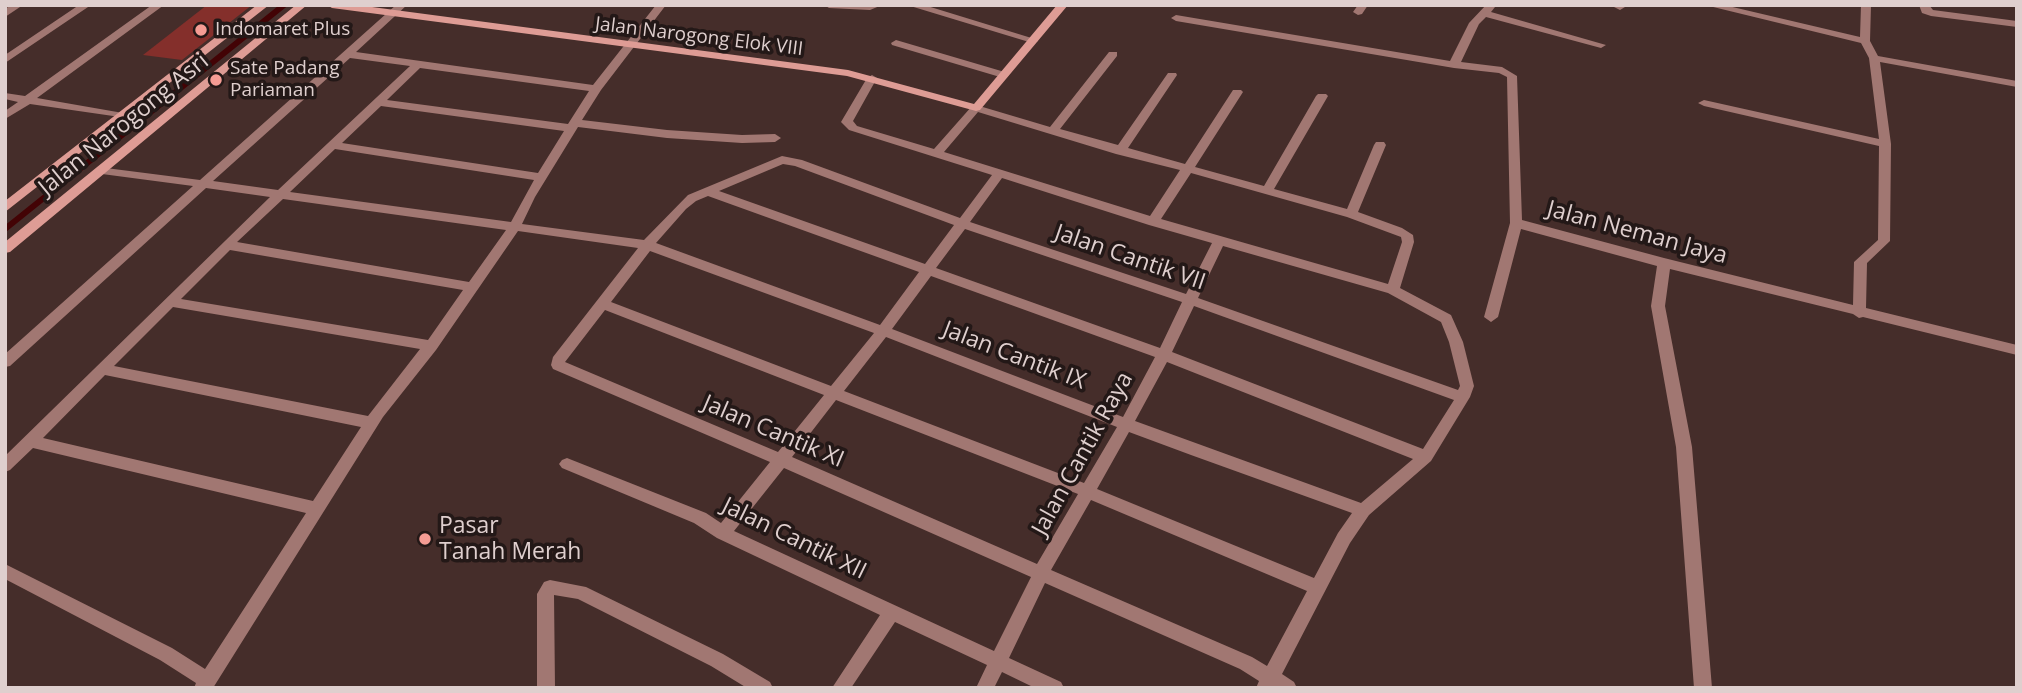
<!DOCTYPE html>
<html>
<head>
<meta charset="utf-8">
<style>
	body { margin:0 }
	#map { position:relative; width:2022px; height:693px; overflow:hidden; background:#452d2a; font-family:"Open Sans",sans-serif }
	canvas { display:block }
	.frame { position:absolute; inset:0; border:7px solid #dfcfce; pointer-events:none }
</style>
</head>
<body>
<div id="map">
<canvas width="2022" height="693"></canvas>
<div class="frame"></div>
</div>
<script>
const g = document.querySelector('canvas').getContext('2d');
g.lineJoin = 'round';
const shape = rows => new Path2D(rows.map(r => 'M' + r).join(''));
function strokePath(path, color, width, dash) { g.strokeStyle = color; g.lineWidth = width; g.lineCap = dash ? 'butt' : 'round'; g.setLineDash(dash || []); g.stroke(path); }
function fill(path, color) { g.fillStyle = color; g.fill(path, 'evenodd'); }
function write(font, color, halo, rows, align = 'center') {
  g.font = font + ' "Open Sans",sans-serif'; g.lineWidth = 7; g.setLineDash([]); g.textBaseline = 'middle'; g.strokeStyle = halo; g.fillStyle = color; for (const [text, x, y, turn = 0] of rows) {
    g.save(); g.translate(x, y); g.rotate((+turn || 0) * Math.PI / 180); g.textAlign = isNaN(turn) ? turn : align; if (halo) g.strokeText(text, 0, 0); g.fillText(text, 0, 0); g.restore();
  }
}
strokePath(shape([
	[5,229,284,5]
]), '#430305', 6);
fill(shape([
	[207,5,252,5,182,60,143,55]
]), '#842f2b');
fill(shape([
	[11,5,23,5,5,17,5,9,11,5],
	[79,5,91,5,5,63,5,55,79,5],
	[152,5,164,5,37,98,123,113,129,116,127,118,30,104,5,119,5,111,18,102,5,99,5,93,25,96,152,5],
	[396,5,407,5,356,52,593,85,656,5,666,5,601,90,582,120,667,130,742,135,775,134,781,138,775,142,742,143,667,138,578,127,535,197,522,224,644,240,688,195,782,156,802,160,960,218,992,175,849,130,841,122,867,78,872,75,877,78,853,121,857,126,934,149,972,106,976,105,1050,127,1109,52,1117,52,1117,56,1060,129,1118,145,1168,73,1176,73,1177,75,1128,148,1185,164,1233,90,1241,90,1243,92,1195,167,1264,186,1316,96,1318,94,1326,94,1328,96,1274,189,1347,209,1374,145,1376,142,1384,142,1386,145,1358,212,1402,228,1413,235,1414,242,1400,288,1451,315,1463,342,1474,386,1470,397,1431,461,1369,515,1350,543,1282,674,1294,682,1297,688,1256,688,1259,681,1240,669,1045,583,1009,658,1061,682,1064,688,1035,688,1002,672,994,688,976,688,987,665,895,622,851,688,832,688,880,615,717,538,694,523,562,468,559,464,562,460,567,458,572,460,706,513,721,523,770,462,553,369,551,365,553,357,638,248,518,231,436,350,383,417,213,688,194,688,196,683,160,660,5,579,5,564,172,648,205,669,306,513,33,448,10,470,5,472,5,456,270,197,206,188,10,366,5,367,5,354,193,186,102,174,98,173,96,170,98,167,200,180,396,5],
	[350,58,410,66,278,190,213,181,350,58],
	[420,68,589,91,568,124,387,100,420,68],
	[381,106,564,131,538,173,342,143,381,106],
	[978,112,1116,154,1180,170,1150,216,944,152,978,112],
	[335,149,534,180,511,222,290,192,335,149],
	[783,164,795,166,954,225,925,264,719,191,783,164],
	[1191,173,1347,217,1401,237,1402,242,1388,284,1161,219,1191,173],
	[1002,178,1149,225,1212,243,1186,294,970,222,1002,178],
	[708,196,919,272,880,325,656,243,686,209,696,201,708,196],
	[283,199,506,230,469,282,237,242,283,199],
	[965,229,1182,302,1160,348,936,268,965,229],
	[1223,246,1388,293,1441,322,1449,342,1460,386,1458,390,1198,298,1223,246],
	[230,250,463,290,428,340,181,299,230,250],
	[650,251,874,333,831,386,611,302,650,251],
	[931,276,1155,357,1123,417,892,329,931,276],
	[1194,306,1454,400,1423,449,1172,352,1194,306],
	[173,307,420,349,368,416,114,366,173,307],
	[605,310,824,395,778,452,565,362,605,310],
	[886,337,1117,427,1084,483,844,391,886,337],
	[1167,362,1413,459,1361,503,1135,421,1167,362],
	[105,375,361,427,313,501,43,438,105,375],
	[836,400,1078,494,1037,564,792,457,836,400],
	[1129,432,1191,455,1352,513,1338,533,1314,578,1097,489,1129,432],
	[784,468,1031,577,994,651,734,531,784,468],
	[1091,500,1307,591,1267,666,1252,657,1051,570,1091,500],
	[824,5,882,5,870,10,829,8,824,5],
	[907,5,924,5,1038,40,1037,42,1029,42,907,5],
	[1358,5,1368,5,1362,14,1358,15,1353,12,1358,5],
	[1486,5,1494,5,1495,7,1491,12,1606,45,1601,48,1486,17,1479,24,1461,62,1502,67,1517,76,1522,220,1664,258,1853,305,1854,262,1878,240,1879,146,1704,106,1698,103,1704,100,1879,139,1869,58,1861,43,1705,5,1724,5,1860,37,1861,5,1871,5,1870,41,1878,56,2017,81,2017,87,1880,62,1891,144,1890,241,1867,263,1866,308,2017,345,2017,355,1863,317,1859,318,1853,314,1670,269,1665,306,1692,447,1712,688,1694,688,1676,447,1651,306,1657,266,1521,229,1498,317,1491,322,1484,317,1510,223,1507,77,1499,73,1454,68,1176,21,1171,18,1176,15,1450,61,1469,23,1486,5],
	[1610,5,1624,5,1625,7,1620,10,1610,5],
	[1919,5,1929,5,1933,10,2017,21,2017,27,1931,16,1922,13,1919,5],
	[896,40,1008,73,1009,75,1004,78,1000,77,892,45,891,43,896,40],
	[550,580,586,587,723,654,770,682,773,688,747,688,711,666,578,599,554,595,555,688,537,688,537,594,544,582,550,580]
]), '#a17772');
fill(shape([
	[257,5,269,5,5,212,5,201,257,5],
	[296,5,307,5,10,252,5,253,5,242,296,5],
	[327,5,357,5,848,70,974,104,1057,5,1068,5,980,110,976,111,847,76,332,8,327,5]
]), '#de9c95');
for (const [x, y, r, color] of [
	[201,30,7,"#f59c94"],
	[216,80,7,"#f59c94"],
	[425,539,7,"#f59c94"]
]) { const dot = new Path2D(); dot.arc(x, y, r, 0, 2 * Math.PI); g.fillStyle = color; g.fill(dot); strokePath(dot, '#231817', 2.5); }
write('19px', '#dfcfce', '#231817', [
	["Indomaret Plus",215,30],
	["Sate Padang",230,69],
	["Pariaman",230,91]
], 'left');
write('19px', '#dfcfce', '#231817', [
	["Jalan Narogong Elok VIII",699,37,7]
]);
write('23px', '#dfcfce', '#231817', [
	["Jalan Narogong Asri",124,125,-39],
	["Jalan Neman Jaya",1637,233,15],
	["Jalan Cantik VII",1130,258,19],
	["Jalan Cantik IX",1014,356,21],
	["Jalan Cantik XI",773,432,23],
	["Jalan Cantik Raya",1083,454,-61],
	["Jalan Cantik XII",794,539,26]
]);
write('23px', '#dfcfce', '#231817', [
	["Pasar",439,526],
	["Tanah Merah",439,552]
], 'left');
</script>
</body>
</html>
